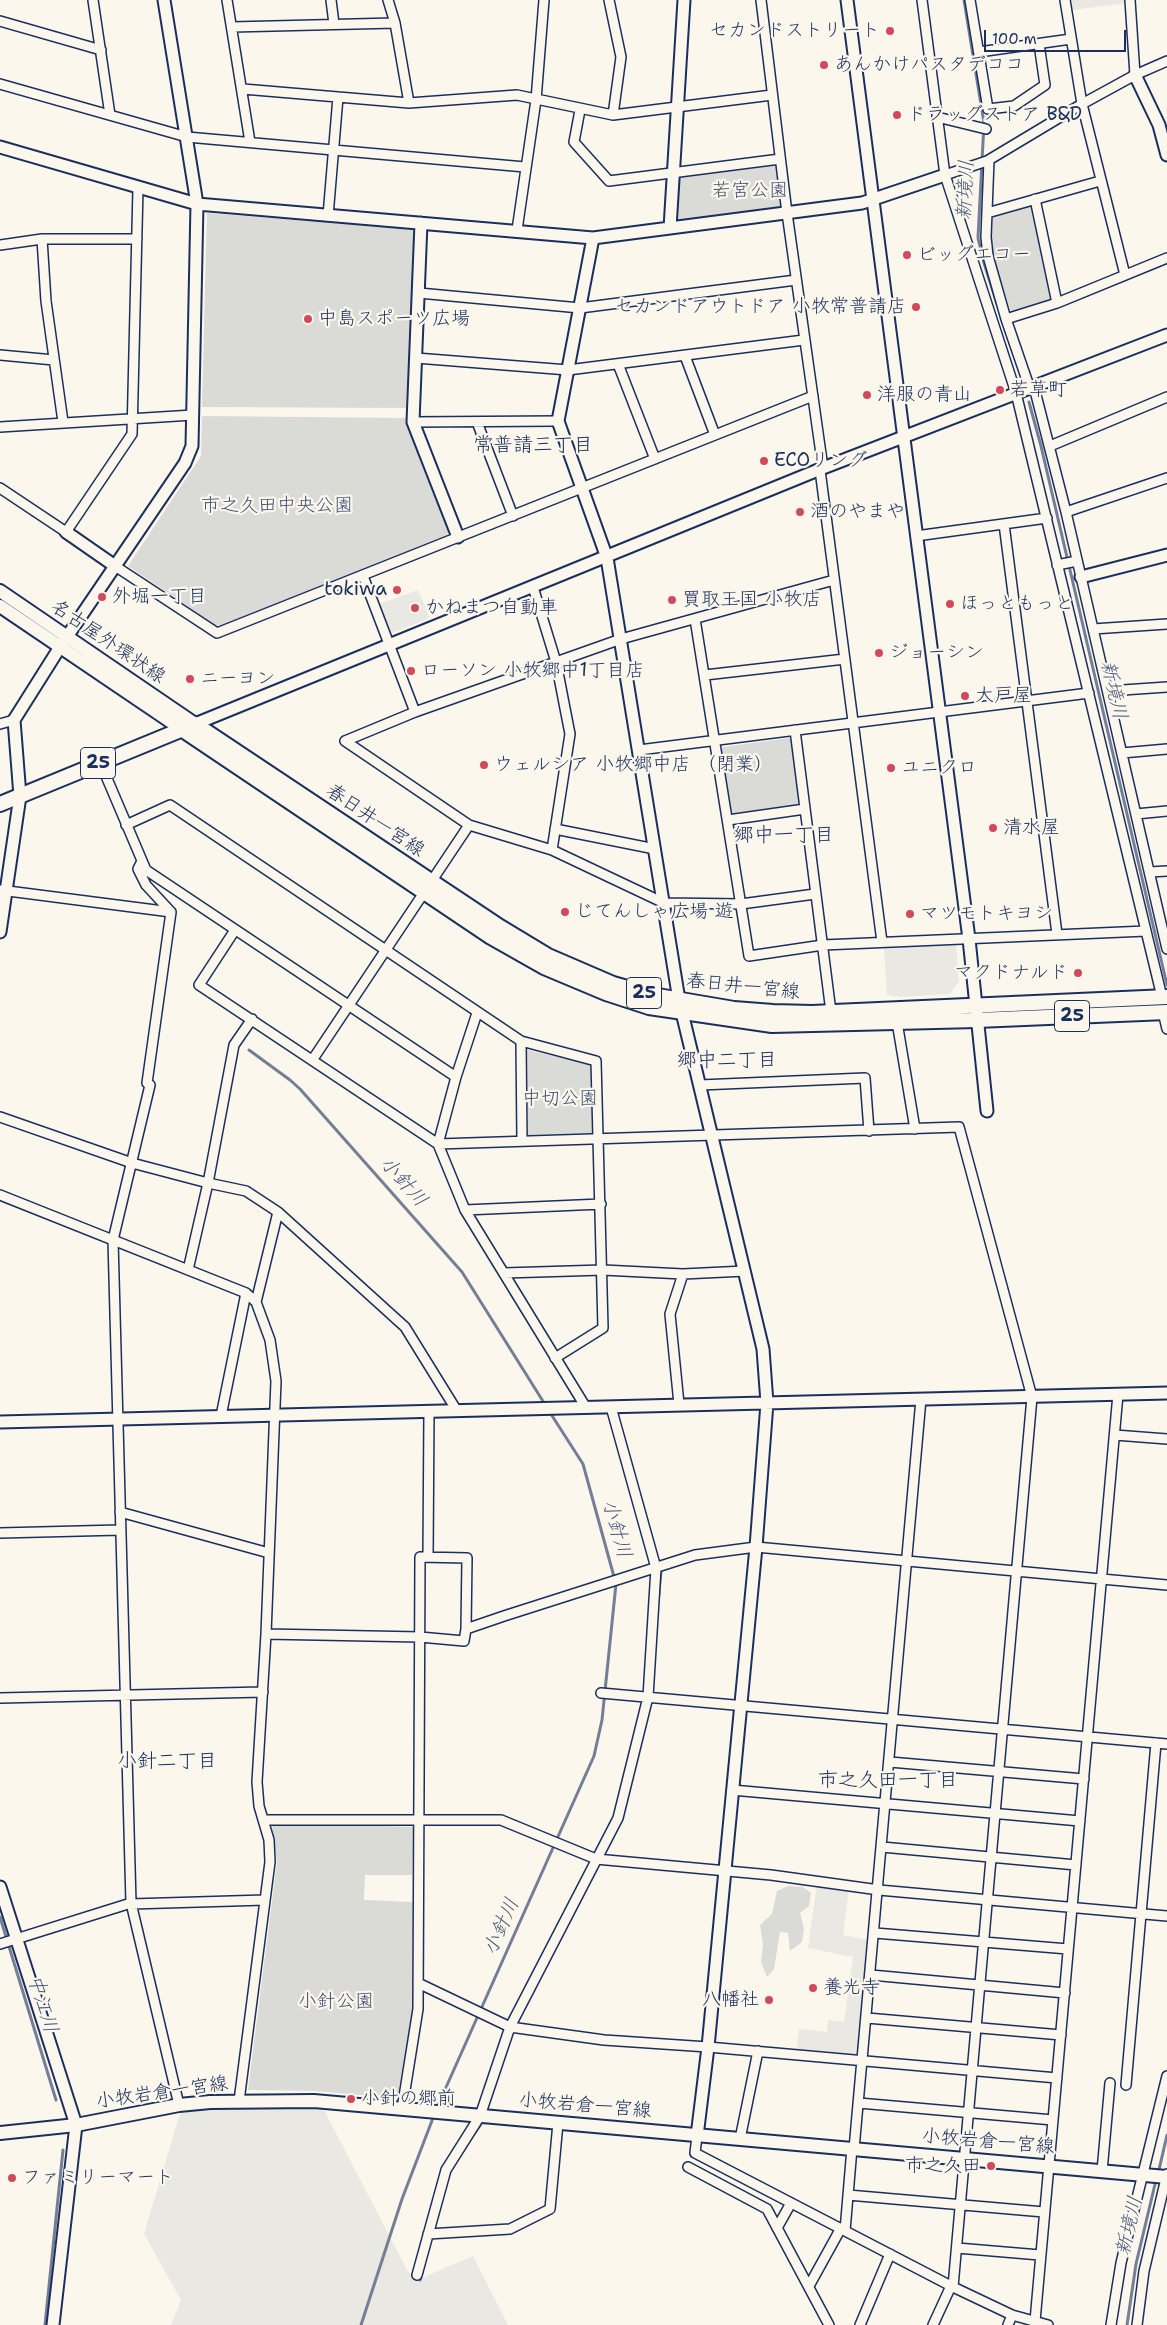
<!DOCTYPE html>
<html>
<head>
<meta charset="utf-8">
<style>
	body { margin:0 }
	#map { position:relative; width:1167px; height:2325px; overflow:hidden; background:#fbf7ec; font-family:"Shantell Sans",sans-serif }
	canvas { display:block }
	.scale { position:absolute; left:984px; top:30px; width:142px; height:22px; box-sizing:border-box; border:2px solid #1b2f5e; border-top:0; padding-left:6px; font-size:15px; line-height:18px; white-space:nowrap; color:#1b2f5e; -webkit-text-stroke:4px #fbf7ec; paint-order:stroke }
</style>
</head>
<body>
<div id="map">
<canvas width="1167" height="2325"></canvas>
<div class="scale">100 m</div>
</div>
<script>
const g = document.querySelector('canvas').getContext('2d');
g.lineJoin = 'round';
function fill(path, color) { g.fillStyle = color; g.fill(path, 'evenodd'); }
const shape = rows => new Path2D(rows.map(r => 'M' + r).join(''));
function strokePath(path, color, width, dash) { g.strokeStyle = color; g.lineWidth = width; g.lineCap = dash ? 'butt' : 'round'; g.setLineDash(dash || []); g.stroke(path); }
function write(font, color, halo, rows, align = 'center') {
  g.font = font + ' "Shantell Sans","Klee One",sans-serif'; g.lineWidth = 4.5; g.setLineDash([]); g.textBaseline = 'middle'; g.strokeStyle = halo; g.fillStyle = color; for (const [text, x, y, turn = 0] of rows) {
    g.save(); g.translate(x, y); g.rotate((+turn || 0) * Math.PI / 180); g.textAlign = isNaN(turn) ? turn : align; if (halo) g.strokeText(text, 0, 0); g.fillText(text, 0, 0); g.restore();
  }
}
fill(shape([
	[1070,0,1126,0,1127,3,1072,10],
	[418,590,430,618,392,633,385,628,376,605],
	[956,944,959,981,950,994,901,997,887,995,884,948],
	[817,1884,849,1889,843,1935,871,1941,860,2056,797,2051,799,2029,827,2032,828,2020,844,2022,853,1957,808,1948],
	[285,2105,323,2108,406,2268,415,2281,473,2256,508,2325,171,2325,181,2300,144,2234,181,2110]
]), '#eae8e2');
fill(shape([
	[776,165,782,211,676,222,680,175],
	[1030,206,1033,208,1053,300,1016,315,1011,311,993,259,989,236,989,220,991,218],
	[207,213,412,229,416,232,408,408,202,407],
	[202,416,406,418,449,530,447,535,221,625,215,625,128,566,201,456],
	[789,738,793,741,800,805,798,808,734,816,731,813,720,751,723,747],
	[527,1050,592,1065,593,1133,528,1135],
	[278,1822,414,1827,412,1875,365,1875,364,1900,413,1902,413,2007,398,2094,394,2098,315,2091,248,2090,277,1862,272,1827],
	[788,1886,803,1887,811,1893,809,1906,800,1913,804,1929,802,1942,790,1951,788,1933,780,1932,774,1969,767,1977,761,1962,763,1944,760,1925,772,1914,777,1891]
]), '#dadad7');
strokePath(shape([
	[964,0,984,123,978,238,984,263,997,304],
	[1029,402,1041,446,1167,985],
	[249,1050,290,1080,300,1089,462,1272,546,1406],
	[658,1603,661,1571],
	[0,1917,56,2100],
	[439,2103,594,1756,602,1720,616,1584,583,1464,549,1411],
	[467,2144,481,2124],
	[1158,2174,1167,2135],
	[420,2280,422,2273],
	[45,2325,63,2150],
	[361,2325,402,2199,433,2118],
	[1127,2325,1136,2264,1156,2180]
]), '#747e96', 3);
const minor = shape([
	[93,0,110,115],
	[227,0,250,142],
	[331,0,334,24],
	[388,0,395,23,409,103],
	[609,0,621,57,613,115],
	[761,0,787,213,823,468],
	[922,0,945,175,1016,393,1162,997],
	[970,0,988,109,1014,106,1045,85,1039,44],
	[1065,0,1082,104,1125,275],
	[1130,0,1135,75],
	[0,21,101,50],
	[232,27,395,23],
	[979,52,1071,39],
	[0,84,187,137,525,167],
	[243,89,409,103,517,95,613,115,772,95],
	[580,110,574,142,609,181,780,159],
	[937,117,986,129],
	[989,160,986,237,988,256,1006,319,1030,389],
	[945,175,987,161,1082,104,1135,75,1167,61],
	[1035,199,1057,303],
	[987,213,1100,181],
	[328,216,338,97],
	[517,230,536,100,544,0],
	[42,239,46,301,63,422],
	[0,245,42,239,137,239],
	[419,293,580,308,796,280],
	[1006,319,1057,303,1167,258],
	[0,355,54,360],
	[685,356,715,435],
	[416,358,568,370,804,340],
	[618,364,655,459],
	[1034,387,1066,512,1167,949],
	[413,422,558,421],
	[477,422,513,516],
	[0,427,193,415],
	[1050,446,1167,397],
	[820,470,882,942],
	[0,488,66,532,132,434,138,188],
	[1066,512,1167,478],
	[1004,524,1057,934],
	[916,536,1047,518],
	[1057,565,1077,561],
	[115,566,217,633,813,396],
	[363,576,415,712],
	[533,587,556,662,570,734,552,850],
	[695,619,749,956,823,945,1146,931],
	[1093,629,1167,624],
	[705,675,845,659],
	[1108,691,1167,687],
	[0,724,14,720],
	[795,730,831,1012],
	[345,741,415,712,621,639,834,580],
	[345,741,469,825,552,850,664,903,741,904,815,894],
	[639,750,1089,693],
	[1122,753,1167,749],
	[100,762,146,870,456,1077],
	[1136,814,1167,811],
	[728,820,805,809],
	[126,825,170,805,521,1041,596,1061,603,1328,555,1358],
	[555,829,655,849],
	[142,861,138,869,146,885,171,912],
	[1150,872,1167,871],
	[0,890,171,912,147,1083,150,1085,113,1240,131,1903,179,2105],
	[235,930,199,985,438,1144,959,1127,1032,1397,953,2287],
	[1163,1012,1167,1029],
	[477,1013,456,1077,438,1144,465,1210,585,1406],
	[897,1022,915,1129],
	[521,1041,522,1141],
	[313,1059,469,825],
	[700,1085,865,1078,869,1131],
	[0,1117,132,1163,208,1183,246,1191,278,1212,405,1327,457,1411],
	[0,1195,246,1293,256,1302,270,1340,276,1381,266,1634,257,1782,259,1806,269,1840,270,1862,239,2101],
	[465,1210,601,1204],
	[188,1270,208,1183,234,1045,252,1019],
	[504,1273,603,1270,683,1274,745,1271],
	[256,1302,278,1212],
	[679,1404,670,1314,683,1274],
	[221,1416,246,1293],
	[1115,1435,1167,1439],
	[120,1512,269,1553],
	[0,1533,120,1530],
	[428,1557,429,1411],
	[266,1634,420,1637,464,1641,466,1629,504,1616,695,1555,756,1547,1167,1585],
	[601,1693,1167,1744],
	[0,1698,263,1692],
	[890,1762,1084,1779],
	[732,1790,1080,1821],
	[263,1820,501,1820,596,1859,771,1875,879,1890,1167,1916],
	[882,1847,1076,1865],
	[131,1904,265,1900],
	[875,1933,1068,1949],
	[0,1944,131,1903],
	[871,1975,1065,1993],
	[418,1983,510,2027,604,2040,708,2047,1057,2078],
	[867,2018,1061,2035],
	[1126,2085,1156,1743],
	[859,2103,1053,2120],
	[402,2109,418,2009,420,1557,467,1558,466,1629],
	[697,2136,695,2153,953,2287,1012,2315,1048,2325],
	[740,2139,758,2051],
	[854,2149,921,1399],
	[688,2167,767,2209,829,2325],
	[1102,2171,1110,2083],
	[848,2195,1044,2212],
	[777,2228,791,2203],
	[845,2231,852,2148],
	[428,2234,510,2229,550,2209,558,2123],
	[957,2248,1040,2255],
	[417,2275,446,2170,480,2116,510,2027,618,1818,648,1697,656,1568,611,1407],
	[809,2286,841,2228],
	[1035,2321,1118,1394],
	[860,2325,890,2254],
	[933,2325,951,2286],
	[1008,2325,1012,2315],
	[1111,2325,1121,2263,1167,2076],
	[1137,2325,1144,2271,1167,2174]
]);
const tertiary = shape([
	[847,0,969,939,987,1111],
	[1135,75,1159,125,1167,155],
	[0,147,197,204,593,238,862,203,945,175],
	[421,223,413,422,458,537],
	[670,228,684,0],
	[593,238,558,421,607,558,679,1000,763,1349,767,1403,756,1547,708,2047,697,2136],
	[66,532,115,566],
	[1081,577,1167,555],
	[195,724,823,468,1167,335],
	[0,932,20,796,14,720,60,647,185,463,192,446,197,204,164,0],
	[0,1422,1167,1393],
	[0,1887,76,2125,53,2325]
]);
const secondary = shape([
	[0,591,195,724],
	[0,606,183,730],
	[0,2133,76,2125,179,2105,210,2102,314,2101,1167,2177]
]);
const primary = shape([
	[183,730,491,937,544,967,606,993,649,1007,772,1025,977,1020,1167,1012],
	[0,804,195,724,500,927,548,956,613,984,652,995,734,1009,773,1012,812,1013,1167,997]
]);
strokePath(minor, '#1b2f5e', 12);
strokePath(tertiary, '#1b2f5e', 15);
strokePath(secondary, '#1b2f5e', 16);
strokePath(primary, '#1b2f5e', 18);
strokePath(minor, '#fbf7ec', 9);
strokePath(tertiary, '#fbf7ec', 11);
strokePath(secondary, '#fbf7ec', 12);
strokePath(primary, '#fbf7ec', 14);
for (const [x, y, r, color] of [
	[890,31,5,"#d1495b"],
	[824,65,5,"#d1495b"],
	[897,115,5,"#d1495b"],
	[907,255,5,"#d1495b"],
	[916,307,5,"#d1495b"],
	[308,319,5,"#d1495b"],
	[1000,390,5,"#d1495b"],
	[867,395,5,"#d1495b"],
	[764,461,5,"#d1495b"],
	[800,512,5,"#d1495b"],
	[397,590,5,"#d1495b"],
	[102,597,5,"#d1495b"],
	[672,600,5,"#d1495b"],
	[950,604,5,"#d1495b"],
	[415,608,5,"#d1495b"],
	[879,653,5,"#d1495b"],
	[411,671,5,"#d1495b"],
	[190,679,5,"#d1495b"],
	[965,696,5,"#d1495b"],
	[484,765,5,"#d1495b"],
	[891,768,5,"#d1495b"],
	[993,828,5,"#d1495b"],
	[565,912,5,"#d1495b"],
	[910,914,5,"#d1495b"],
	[1078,973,5,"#d1495b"],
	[813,1988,5,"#d1495b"],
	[769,2000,5,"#d1495b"],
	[351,2099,5,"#d1495b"],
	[991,2166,5,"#d1495b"],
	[12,2178,5,"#d1495b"]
]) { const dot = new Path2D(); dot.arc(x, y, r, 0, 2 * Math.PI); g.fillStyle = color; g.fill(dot); strokePath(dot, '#fbf7ec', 2); }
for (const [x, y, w] of [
	[98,763,35],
	[644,993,35],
	[1072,1016,35]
]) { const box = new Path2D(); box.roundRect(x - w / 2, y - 15.5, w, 31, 4); g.fillStyle = '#fbf7ec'; g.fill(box); strokePath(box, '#1b2f5e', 1); }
write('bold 18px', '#1b2f5e', null, [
	["25",98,763],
	["25",644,993],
	["25",1072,1016]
]);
write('19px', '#1b2f5e', '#fbf7ec', [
	["セカンドストリート",880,31,"right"],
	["あんかけパスタデココ",834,65],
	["ドラッグストア B&D",907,115],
	["ビッグエコー",917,255],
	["セカンドアウトドア 小牧常普請店",906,307,"right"],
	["中島スポーツ広場",318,319],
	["若草町",1010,390],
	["洋服の青山",877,395],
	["ECOリング",774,461],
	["酒のやまや",810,512],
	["tokiwa",387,590,"right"],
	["外堀一丁目",112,597],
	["買取王国 小牧店",682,600],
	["ほっともっと",960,604],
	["かねまつ自動車",425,608],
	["ジョーシン",889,653],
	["ローソン 小牧郷中1丁目店",421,671],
	["ニーヨン",200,679],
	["大戸屋",975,696],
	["ウェルシア 小牧郷中店 （閉業）",494,765],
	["ユニクロ",901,768],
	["清水屋",1003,828],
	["じてんしゃ広場 遊",575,912],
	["マツモトキヨシ",920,914],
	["マクドナルド",1068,973,"right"],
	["養光寺",823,1988],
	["八幡社",759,2000,"right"],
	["小針の郷前",361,2099],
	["市之久田",981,2166,"right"],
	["ファミリーマート",22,2178]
], 'left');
write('19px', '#415176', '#fbf7ec', [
	["若宮公園",750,191],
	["市之久田中央公園",277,506],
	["中切公園",560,1099],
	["小針公園",336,2002]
]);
write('19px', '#1b2f5e', '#fbf7ec', [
	["名古屋外環状線",108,642,34],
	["春日井一宮線",375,821,34],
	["春日井一宮線",743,987,6],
	["小牧岩倉一宮線",162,2093,-8],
	["小牧岩倉一宮線",585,2106,5],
	["小牧岩倉一宮線",988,2142,5]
]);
write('italic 20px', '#47577a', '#fbf7ec', [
	["新境川",966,190,-87],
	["新境川",1113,690,77],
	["小針川",403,1182,48],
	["小針川",616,1529,74],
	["小針川",502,1927,-66],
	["中江川",42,2004,73],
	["新境川",1130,2226,-77]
]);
write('20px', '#1b2f5e', '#fbf7ec', [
	["常普請三丁目",533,446],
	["郷中一丁目",784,836],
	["郷中二丁目",727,1061],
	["小針二丁目",167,1762],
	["市之久田一丁目",888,1781]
]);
</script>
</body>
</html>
